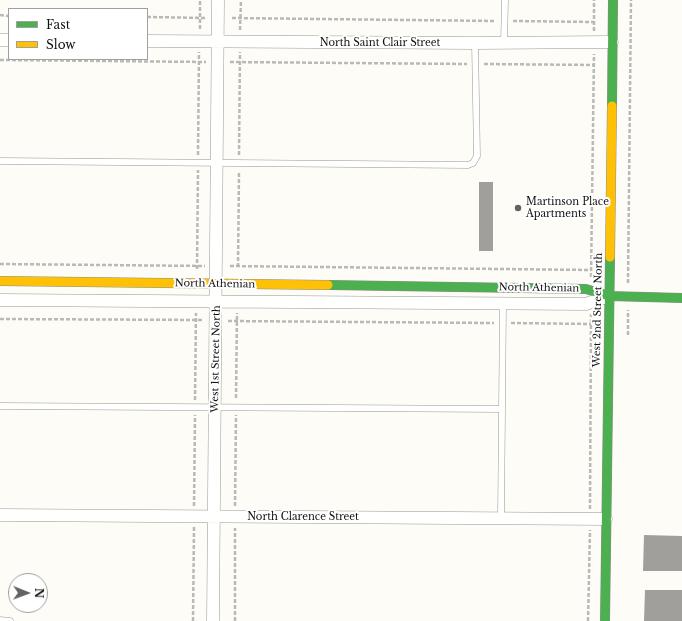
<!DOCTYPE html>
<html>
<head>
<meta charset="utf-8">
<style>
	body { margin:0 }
	#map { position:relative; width:682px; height:621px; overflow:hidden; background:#fdfcf7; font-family:"Libre Baskerville",serif }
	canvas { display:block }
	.legend { position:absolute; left:8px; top:8px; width:140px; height:52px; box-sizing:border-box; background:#fff; border:1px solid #a0a0a0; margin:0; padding:5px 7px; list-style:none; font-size:12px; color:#111 }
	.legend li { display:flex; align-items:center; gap:8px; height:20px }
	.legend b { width:20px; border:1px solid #a0a0a0 }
	.north { position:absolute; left:8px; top:573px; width:40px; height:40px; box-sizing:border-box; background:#fff; border:1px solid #a0a0a0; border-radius:50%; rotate:91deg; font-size:11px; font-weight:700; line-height:16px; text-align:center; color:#111 }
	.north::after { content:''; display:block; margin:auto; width:14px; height:18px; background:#646362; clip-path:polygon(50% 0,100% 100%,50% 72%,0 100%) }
</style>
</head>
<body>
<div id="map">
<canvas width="682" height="621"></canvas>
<ul class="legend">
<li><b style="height:5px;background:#4caf50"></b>Fast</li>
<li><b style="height:5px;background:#ffc107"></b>Slow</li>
</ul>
<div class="north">N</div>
</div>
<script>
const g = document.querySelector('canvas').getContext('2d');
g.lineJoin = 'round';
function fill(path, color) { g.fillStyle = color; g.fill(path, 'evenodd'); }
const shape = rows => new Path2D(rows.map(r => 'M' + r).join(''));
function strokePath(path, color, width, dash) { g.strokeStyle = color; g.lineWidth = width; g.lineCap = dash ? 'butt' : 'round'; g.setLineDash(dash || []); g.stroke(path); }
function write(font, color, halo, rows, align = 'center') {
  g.font = font + ' "Libre Baskerville",serif'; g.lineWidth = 4; g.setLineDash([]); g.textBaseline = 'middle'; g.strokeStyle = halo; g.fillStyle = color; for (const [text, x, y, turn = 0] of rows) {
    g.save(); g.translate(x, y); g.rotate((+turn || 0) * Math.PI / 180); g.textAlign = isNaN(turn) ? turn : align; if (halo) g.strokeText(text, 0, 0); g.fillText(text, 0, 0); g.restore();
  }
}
fill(shape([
	[479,182,493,182,493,251,479,251],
	[644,535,682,536,682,571,643,571],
	[645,590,682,590,682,621,644,621]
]), '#a19f9c');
const lane = shape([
	[504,43,505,0],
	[0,161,468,165,473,163,477,156,475,43],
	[0,406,502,409],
	[501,518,503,303],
	[0,620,10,621]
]);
const street = shape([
	[0,40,9,40],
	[147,41,475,43,612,42],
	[0,300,586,304,609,296],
	[0,515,606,519],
	[213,621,218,0]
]);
const fast = shape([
	[612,106,613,0],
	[328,285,586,289,609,296,682,298],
	[605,621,610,257]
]);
const slow = shape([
	[610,257,612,106],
	[0,281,328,285]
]);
strokePath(lane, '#979795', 7);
strokePath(street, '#979795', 13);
strokePath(fast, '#8e8d8b', 10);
strokePath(slow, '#8e8d8b', 10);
strokePath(shape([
	[0,15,9,16],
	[147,17,206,18],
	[232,18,496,21],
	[513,21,594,22],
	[200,29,200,0],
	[240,30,241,0],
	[594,31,594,0],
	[0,60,206,62],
	[230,62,467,64],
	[484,64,594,65],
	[198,155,199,52],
	[239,155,240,52],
	[0,264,205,266],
	[230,266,591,270],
	[238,267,239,172],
	[197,269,198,170],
	[591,277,594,54],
	[628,283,631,0],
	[0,319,204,320],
	[228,321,494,323],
	[511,323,591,324],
	[628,335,628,310],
	[236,398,237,313],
	[195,400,196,313],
	[194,506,195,415],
	[235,506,236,415],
	[590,509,591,314],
	[193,621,194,527],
	[235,621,235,528],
	[588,621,590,530]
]), '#b9b9b8', 2.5, [4, 2]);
strokePath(lane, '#fffffe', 6);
strokePath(street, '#fffffe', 12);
strokePath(fast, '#4caf50', 9);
strokePath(slow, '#ffc107', 9);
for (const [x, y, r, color] of [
	[518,208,4,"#646362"]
]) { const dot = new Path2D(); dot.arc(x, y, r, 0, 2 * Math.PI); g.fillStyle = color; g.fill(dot); strokePath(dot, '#fff', 1.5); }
write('10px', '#111', '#fff', [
	["North Saint Clair Street",380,43],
	["North Athenian",215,284,1],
	["North Athenian",539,288,1],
	["West 2nd Street North",598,310,-89],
	["West 1st Street North",216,359,-89],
	["North Clarence Street",303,517]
]);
write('10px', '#111', '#fff', [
	["Martinson Place",526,202],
	["Apartments",526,214]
], 'left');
</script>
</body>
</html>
